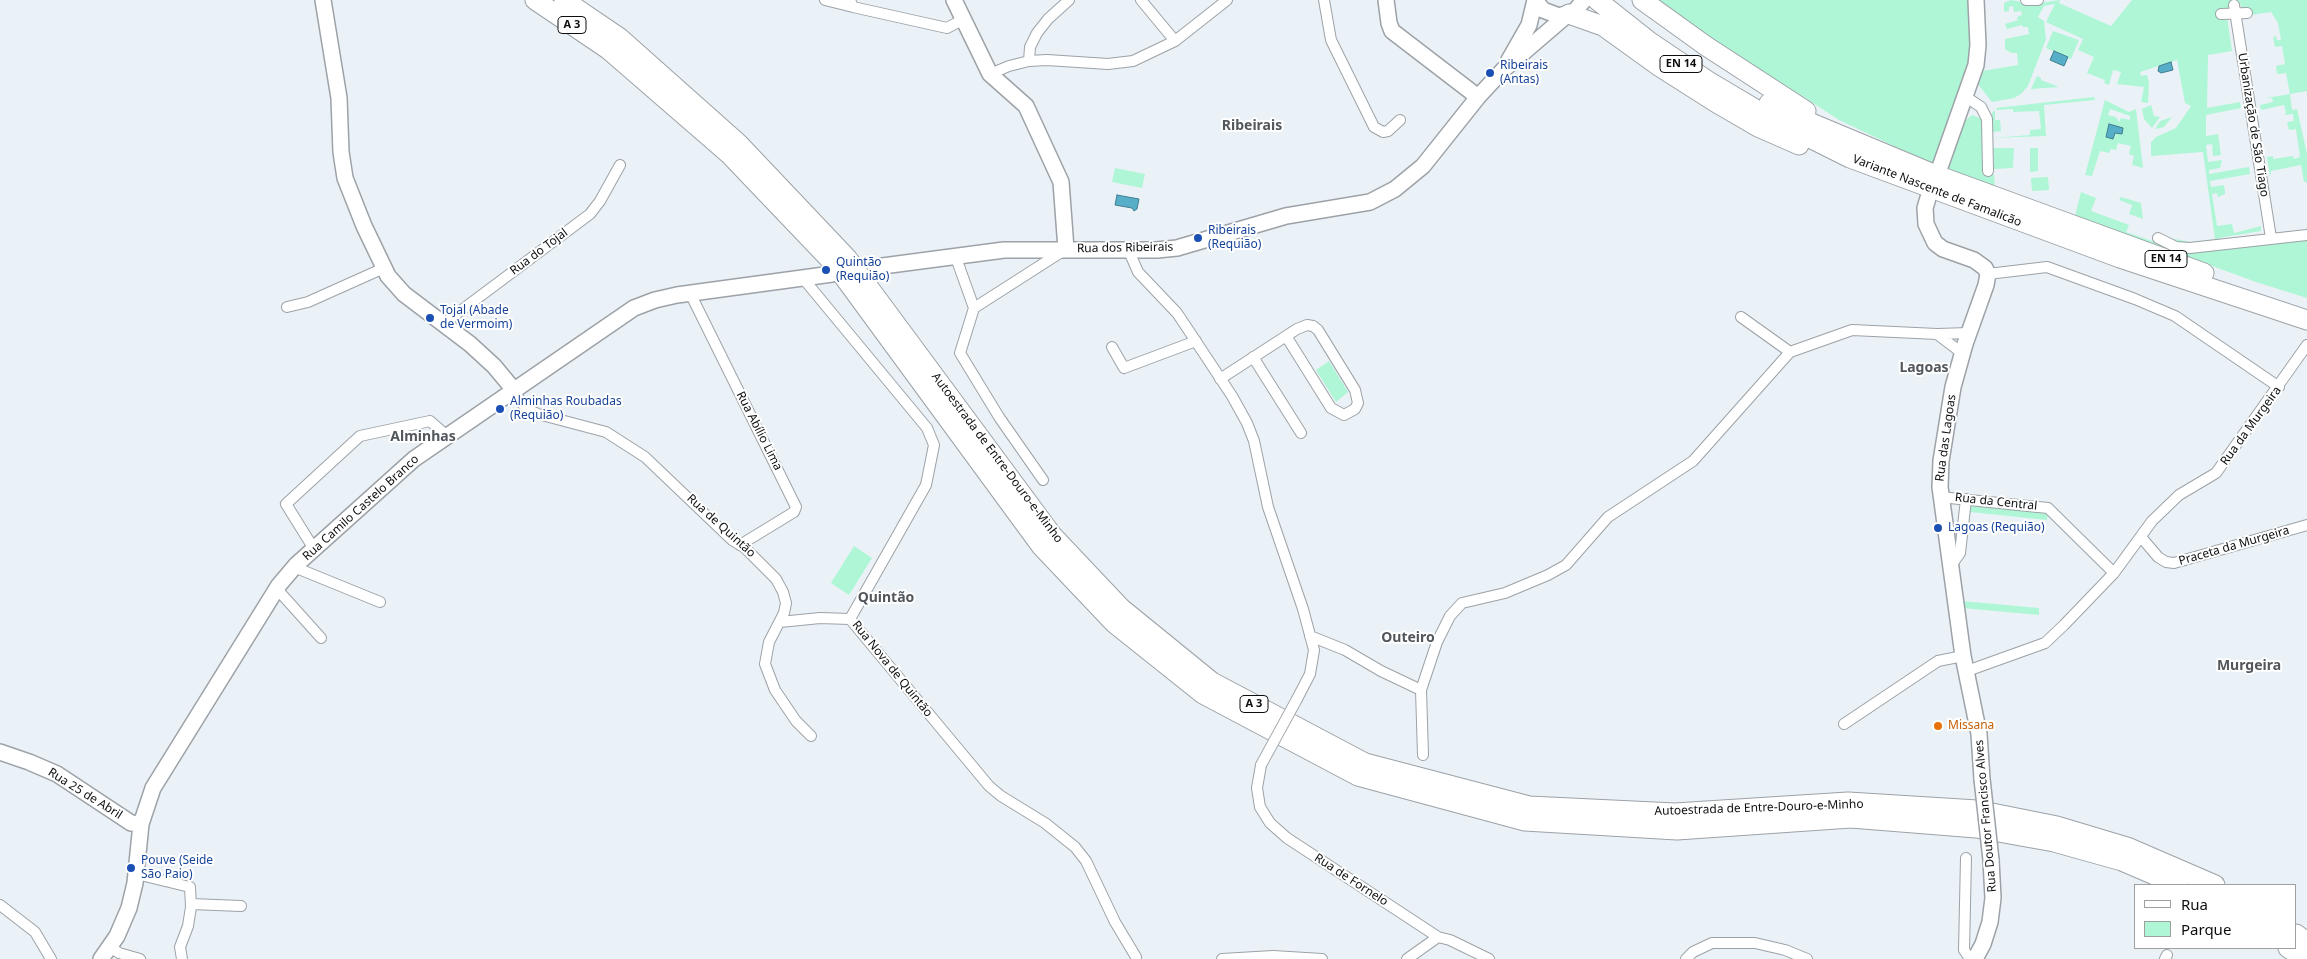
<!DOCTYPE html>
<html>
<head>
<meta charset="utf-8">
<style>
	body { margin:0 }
	#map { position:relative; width:2307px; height:959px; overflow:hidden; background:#ebf2f7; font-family:"Noto Sans",sans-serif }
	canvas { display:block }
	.legend { position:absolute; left:2134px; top:884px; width:162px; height:65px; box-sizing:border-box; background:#fff; border:1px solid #9e9f9f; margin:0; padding:6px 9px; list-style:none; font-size:15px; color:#0c0e0f }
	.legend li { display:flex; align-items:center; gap:10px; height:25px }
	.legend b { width:25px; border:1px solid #9e9f9f }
</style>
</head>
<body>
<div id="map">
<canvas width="2307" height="959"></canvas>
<ul class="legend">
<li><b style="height:6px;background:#fff"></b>Rua</li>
<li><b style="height:14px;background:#aef6d5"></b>Parque</li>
</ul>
</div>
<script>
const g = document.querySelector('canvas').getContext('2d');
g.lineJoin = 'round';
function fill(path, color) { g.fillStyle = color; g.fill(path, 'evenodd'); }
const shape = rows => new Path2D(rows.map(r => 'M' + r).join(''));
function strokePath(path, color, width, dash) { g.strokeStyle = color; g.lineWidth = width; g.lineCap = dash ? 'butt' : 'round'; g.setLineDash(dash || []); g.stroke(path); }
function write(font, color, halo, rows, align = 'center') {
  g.font = font + ' "Noto Sans",sans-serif'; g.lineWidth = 4; g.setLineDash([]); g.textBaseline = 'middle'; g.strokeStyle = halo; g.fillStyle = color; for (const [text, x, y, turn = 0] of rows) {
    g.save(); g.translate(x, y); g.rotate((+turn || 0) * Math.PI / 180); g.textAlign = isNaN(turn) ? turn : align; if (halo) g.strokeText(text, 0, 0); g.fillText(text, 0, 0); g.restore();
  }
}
fill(shape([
	[1652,0,1970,0,1973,29,1969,67,1934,165,1839,120,1801,95,1748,65],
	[2011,0,2033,4,2060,0,2059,3,2111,26,2132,0,2307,0,2307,91,2290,94,2292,110,2297,109,2307,154,2307,182,2304,182,2301,165,2271,171,2270,177,2267,157,2273,156,2273,159,2293,156,2294,159,2300,157,2296,129,2289,130,2287,122,2294,121,2293,114,2284,115,2286,113,2284,105,2261,110,2260,105,2273,102,2272,98,2266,98,2290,94,2286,73,2277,74,2276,66,2285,64,2282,46,2275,47,2273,37,2276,36,2277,40,2281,40,2278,23,2271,12,2250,15,2242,8,2240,3,2229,2,2227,17,2232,51,2208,55,2207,108,2240,102,2241,108,2206,115,2206,136,2218,134,2221,155,2213,156,2212,144,2206,145,2208,162,2222,160,2220,168,2209,170,2209,174,2249,167,2250,174,2210,181,2211,187,2224,185,2225,191,2225,194,2218,197,2217,193,2212,194,2217,226,2232,224,2234,233,2261,226,2261,231,2219,238,2219,242,2183,245,2163,237,2191,242,2215,239,2203,152,2151,156,2151,142,2156,137,2176,128,2191,106,2185,103,2177,60,2140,72,2141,76,2147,75,2149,83,2148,103,2141,102,2144,87,2117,84,2121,72,2113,70,2109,85,2104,83,2105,80,2087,73,2094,57,2078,50,2083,39,2046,22,2055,4,2044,6,2038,17,2044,21,2046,39,2028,86,2021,94,2014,98,1992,102,1977,83,1982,71,2018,65,2017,53,2011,53,2005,49,2005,39,2029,34,2028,27,2023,27,2022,25,2007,29,2005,24,2018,20,2017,17,2022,15,2021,11,2014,12,2013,6,2009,7,2009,11,2004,12,2004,3],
	[2053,31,2079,40,2071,59,2046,48],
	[2037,76,2041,78,2041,80,2059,87,2031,89],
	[2094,97,2095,100,2044,105,2046,136,1993,138,2030,135,2030,130,2041,129,2039,111,2013,112,2013,109,1997,110,1996,108],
	[2105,100,2129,112,2136,109,2143,168,2132,165,2134,156,2129,154,2131,146,2118,143,2116,150,2111,149,2109,153,2100,151,2092,176,2085,175],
	[2110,109,2130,116,2130,120,2121,118,2119,122,2116,117,2108,115],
	[2151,105,2154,116,2160,117,2152,128,2144,119,2142,109],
	[1995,110,1995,120,2000,120,2001,131,1993,132,1992,113],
	[1972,115,1982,119,1984,170,1994,175,1995,189,1946,170,1952,161,1954,149,1965,121],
	[2172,117,2164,127,2155,129,2160,121],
	[1993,148,2014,148,2013,168,1994,169],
	[2030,148,2038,148,2038,171,2030,172],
	[1115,168,1145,174,1142,188,1112,182],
	[2048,177,2049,190,2032,191,2031,178],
	[2081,192,2096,198,2091,211,2129,225,2126,232,2181,251,2307,237,2307,298,2256,282,2075,216],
	[2121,197,2141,203,2143,219,2129,214,2132,205,2119,200],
	[1329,361,1348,392,1336,402,1316,370],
	[1971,503,2048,511,2047,520,1970,512],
	[854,546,872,558,849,595,831,583],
	[1962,601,2039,608,2039,615,1963,608]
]), '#aef6d5');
const water = shape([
	[2054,51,2068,57,2064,66,2050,60,2054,51],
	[2171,62,2173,70,2161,73,2158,71,2159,66,2171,62],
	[2109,124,2123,128,2122,134,2115,133,2113,139,2106,137,2109,124],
	[1117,195,1139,199,1137,209,1134,211,1132,208,1115,205,1117,195]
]);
fill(water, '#56aec8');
strokePath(water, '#407e90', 1);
const street = shape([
	[825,0,853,7],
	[850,0,853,7,947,28,962,20],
	[1141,0,1175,41],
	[1324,0,1331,40,1374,127,1383,132,1388,131,1400,120],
	[2026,0,2038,0],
	[2234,5,2271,238],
	[2221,14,2247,13],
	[1029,61,1030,47,1037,33,1048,19,1069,0],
	[990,74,1009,66,1029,61,1047,60,1108,64,1133,61,1175,41,1227,0],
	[1966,97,1981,107,1987,119,1988,171],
	[2158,238,2176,247,2190,248,2307,235],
	[1128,249,1138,272,1177,313,1191,334,1232,396,1247,423,1254,441,1268,507,1303,609,1314,650,1310,674,1297,699],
	[955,255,974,308],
	[1988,274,2047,267,2135,299,2175,316,2279,387],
	[802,277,927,428,934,445,926,485,850,619],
	[690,293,796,507,794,512,740,545],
	[287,307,308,302,384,268],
	[1741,317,1790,352],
	[443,324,590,214,600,201,620,165],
	[1937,334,1969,333],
	[1112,347,1124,368,1196,341],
	[1253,357,1301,433],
	[1220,379,1297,329,1307,325,1313,326,1318,330,1355,390,1358,403,1355,409,1344,415,1331,408,1286,336],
	[514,390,520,401,527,409,538,414,606,432,645,457,732,540,745,548,776,579,783,592,786,603,784,613,769,642,765,664,775,690,796,721,811,736],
	[1043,480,999,417,960,353,974,308,1063,251],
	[1940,497,2048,508,2114,573],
	[2141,537,2158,557,2166,562,2174,563,2307,525],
	[314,549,286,504,360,436,430,421,447,436],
	[294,567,380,602],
	[1950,567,1960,553,1966,499],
	[277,589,321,638],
	[850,619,989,786,1001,796,1045,823,1075,847,1086,861,1115,922,1136,957],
	[780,622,820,618,850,619],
	[1310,636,1345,650,1381,671,1421,690,1423,755],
	[1967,671,2045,643,2064,625,2114,573,2152,521,2179,495,2216,473,2307,345],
	[1421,690,1437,642,1450,616,1462,603,1505,593,1548,575,1566,565,1608,517,1693,461,1790,352,1852,330,1937,334,1962,353],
	[1844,724,1938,661,1963,656],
	[1261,765,1257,788,1260,807,1270,823,1287,838,1438,937,1450,940,1489,959],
	[1966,858,1964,950,1970,959],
	[136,874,190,887,191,907,188,926,180,947,182,959],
	[191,904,241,906],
	[0,905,35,932,51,959],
	[110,947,119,953,140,959],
	[1222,959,1273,956,1322,959],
	[1407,959,1438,937],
	[1686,959,1693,952,1712,943,1755,943,1785,950,1807,959],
	[2165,959,2167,955]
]);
const secondary = shape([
	[323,0,339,98,341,152,345,178,364,226,388,276,404,294,470,344,494,366,514,390],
	[954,0,990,74,1026,106,1061,182,1066,249],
	[1386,0,1389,23,1392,31,1478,97],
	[1535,0,1543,10,1559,16,1575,11,1584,0],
	[1509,60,1529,25,1535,0],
	[1940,167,1976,65,1978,45,1976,0],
	[1928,198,1925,208,1926,224,1935,243,1943,249,1974,260,1985,268,1988,274,1986,285,1965,344,1953,387,1941,461,1940,487,1963,656,1979,734,1982,779],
	[875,267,1004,250,1157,250,1177,248,1286,216,1370,202,1395,189,1423,166,1478,97,1503,70,1567,15],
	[0,752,29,762,57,774,131,823,141,824],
	[101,959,117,936,129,908,135,883,141,824,153,788,279,585,296,565,414,459,634,308,655,300,677,295,832,274],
	[1975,959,1983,944,1990,922,1993,898,1991,860]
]);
const highway = shape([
	[535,0,609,50,729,154,835,265,1041,546,1114,623,1203,694,1358,776,1525,821,1677,830,1851,818,1976,828,2054,842,2122,861,2178,885],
	[564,0,620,38,738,143,847,258,1052,535,1121,608,1212,682,1365,763,1529,806,1675,813,1848,802,1977,810,2057,826,2127,847,2215,885],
	[1597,0,1650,42,1708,81,1772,119,1850,158,2120,258,2307,320],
	[1642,0,1706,46,1806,111],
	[1569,14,1603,26,1660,67,1715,102,1758,127,1799,145],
	[1769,103,1816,125,1931,173,2204,273],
	[2296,934,2307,942],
	[2288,948,2305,959]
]);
strokePath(street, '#9ca2a7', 12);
strokePath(secondary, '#9ca2a7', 18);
strokePath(highway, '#9ca2a7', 21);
strokePath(street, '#fff', 10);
strokePath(secondary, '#fff', 15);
strokePath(highway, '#fff', 19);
const streetBridge = shape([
	[1261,765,1297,699]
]);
const secondaryBridge = shape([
	[1982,779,1991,860]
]);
strokePath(streetBridge, '#9ca2a7', 12, []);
strokePath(secondaryBridge, '#9ca2a7', 18, []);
strokePath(streetBridge, '#fff', 10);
strokePath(secondaryBridge, '#fff', 15);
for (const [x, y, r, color] of [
	[1490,73,5,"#1a4fb4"],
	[1198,238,5,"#1a4fb4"],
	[826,270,5,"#1a4fb4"],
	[430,318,5,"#1a4fb4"],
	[500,409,5,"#1a4fb4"],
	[1938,528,5,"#1a4fb4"],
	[1938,726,5,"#e8710a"],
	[131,868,5,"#1a4fb4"]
]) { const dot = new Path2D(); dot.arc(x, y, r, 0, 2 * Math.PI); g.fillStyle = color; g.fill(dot); strokePath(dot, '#fff', 2); }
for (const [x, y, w] of [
	[572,25,28],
	[1681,64,42],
	[2166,259,42],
	[1254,704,28]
]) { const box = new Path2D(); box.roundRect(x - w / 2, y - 8.5, w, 17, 4); g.fillStyle = '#fff'; g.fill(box); strokePath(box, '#0c0e0f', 1); }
write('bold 11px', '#0c0e0f', null, [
	["A 3",572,25],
	["EN 14",1681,64],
	["EN 14",2166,259],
	["A 3",1254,704]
]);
write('12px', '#164399', '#fff', [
	["Ribeirais",1500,66],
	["(Antas)",1500,80],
	["Ribeirais",1208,231],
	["(Requião)",1208,245],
	["Quintão",836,263],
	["(Requião)",836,277],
	["Tojal (Abade",440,311],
	["de Vermoim)",440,325],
	["Alminhas Roubadas",510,402],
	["(Requião)",510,416],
	["Lagoas (Requião)",1948,528],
	["Pouve (Seide",141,861],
	["São Paio)",141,875]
], 'left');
write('12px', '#0c0e0f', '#fff', [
	["Urbanização de São Tiago",2253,125,81],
	["Variante Nascente de Famalicão",1937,191,21],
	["Rua dos Ribeirais",1125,248,-1],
	["Rua do Tojal",539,252,-37],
	["Rua da Murgeira",2251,426,-54],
	["Rua Abílio Lima",759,431,63],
	["Rua das Lagoas",1946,438,-82],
	["Autoestrada de Entre-Douro-e-Minho",997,458,53],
	["Rua da Central",1996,502,6],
	["Rua Camilo Castelo Branco",361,508,-42],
	["Rua de Quintão",721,526,42],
	["Praceta da Murgeira",2234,546,-16],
	["Rua Nova de Quintão",892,669,51],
	["Rua 25 de Abril",85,794,32],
	["Autoestrada de Entre-Douro-e-Minho",1759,808,-2],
	["Rua Doutor Francisco Alves",1986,816,-95],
	["Rua de Fornelo",1351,880,33]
]);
write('12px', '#c56008', '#fff', [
	["Missana",1948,726]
], 'left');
write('bold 14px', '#51575c', '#fff', [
	["Ribeirais",1252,126],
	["Lagoas",1924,368],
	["Alminhas",423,437],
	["Quintão",886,598],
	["Outeiro",1408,638],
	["Murgeira",2249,666]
]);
</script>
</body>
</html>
